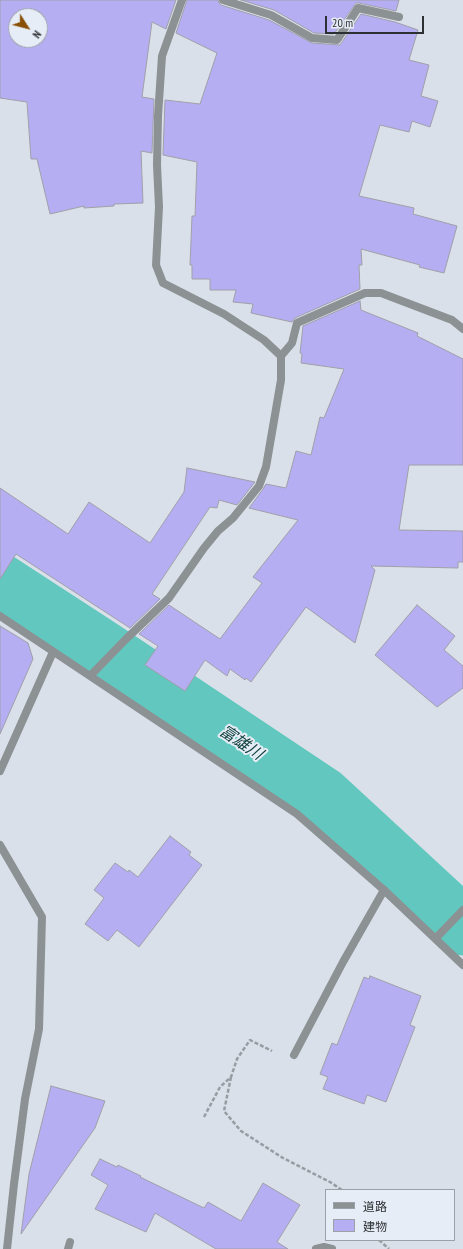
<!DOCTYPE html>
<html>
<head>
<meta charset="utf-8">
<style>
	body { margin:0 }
	#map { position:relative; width:463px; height:1249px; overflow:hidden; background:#d9e0e9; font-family:"PT Sans Narrow","Noto Sans JP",sans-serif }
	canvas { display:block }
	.legend { position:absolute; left:325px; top:1189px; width:130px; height:52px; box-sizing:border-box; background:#e6edf6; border:1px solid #9ca1a8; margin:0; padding:5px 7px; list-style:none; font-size:12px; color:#2d3033 }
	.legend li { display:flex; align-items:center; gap:8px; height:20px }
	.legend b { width:20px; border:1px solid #9ca1a8 }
	.north { position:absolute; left:8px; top:8px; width:40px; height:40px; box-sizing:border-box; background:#e6edf6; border:1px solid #9ca1a8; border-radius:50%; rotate:126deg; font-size:11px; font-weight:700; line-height:16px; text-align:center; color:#2d3033 }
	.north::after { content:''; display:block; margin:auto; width:14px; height:18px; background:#894f06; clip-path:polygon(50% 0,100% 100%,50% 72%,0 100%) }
	.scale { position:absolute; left:325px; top:16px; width:99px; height:18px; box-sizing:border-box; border:2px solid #2d3033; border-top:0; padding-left:5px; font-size:12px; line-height:14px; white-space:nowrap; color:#2d3033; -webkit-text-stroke:3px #e6edf6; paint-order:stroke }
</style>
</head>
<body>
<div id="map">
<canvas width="463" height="1249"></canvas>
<ul class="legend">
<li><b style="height:5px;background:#8c9193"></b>道路</li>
<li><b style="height:11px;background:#b5aef2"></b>建物</li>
</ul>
<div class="north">N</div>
<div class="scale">20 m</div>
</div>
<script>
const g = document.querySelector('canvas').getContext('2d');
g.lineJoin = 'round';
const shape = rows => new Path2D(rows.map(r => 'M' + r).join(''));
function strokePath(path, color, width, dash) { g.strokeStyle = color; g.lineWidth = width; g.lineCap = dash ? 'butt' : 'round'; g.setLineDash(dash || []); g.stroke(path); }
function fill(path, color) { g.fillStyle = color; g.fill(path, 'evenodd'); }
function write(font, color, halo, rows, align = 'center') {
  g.font = font + ' "PT Sans Narrow","Noto Sans JP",sans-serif'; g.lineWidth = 4; g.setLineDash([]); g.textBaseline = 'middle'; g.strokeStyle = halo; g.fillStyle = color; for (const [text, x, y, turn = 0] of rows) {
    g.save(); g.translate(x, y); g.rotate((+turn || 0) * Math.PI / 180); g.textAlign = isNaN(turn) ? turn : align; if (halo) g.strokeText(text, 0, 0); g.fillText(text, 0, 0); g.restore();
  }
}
strokePath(shape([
	[0,583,103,650,322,796,463,926]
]), '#62c8bf', 59);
const building = shape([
	[0,0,176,0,166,29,152,22,142,97,154,99,152,153,141,151,143,203,114,204,114,206,84,208,84,206,50,214,37,159,31,159,27,102,0,98,0,0],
	[16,16,40,16,40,40,16,40,16,16],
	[187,0,218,0,219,3,221,5,269,20,312,43,340,45,361,14,395,22,418,30,409,60,429,65,421,96,438,101,430,127,412,121,409,132,380,125,359,196,414,208,413,214,457,226,444,273,419,267,420,265,361,249,362,265,359,265,360,289,295,318,292,322,251,313,253,304,233,302,236,290,210,290,210,279,192,279,192,265,190,265,192,216,195,216,197,162,163,155,165,100,200,104,217,53,176,33,187,0],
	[241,0,399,0,396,11,359,3,356,3,334,34,314,33,274,10,241,0],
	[360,301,361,310,418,333,417,336,463,359,463,465,409,465,399,530,463,531,463,562,458,562,458,568,371,566,375,570,355,643,306,607,251,682,246,678,245,680,230,669,227,676,205,660,185,691,145,665,158,646,139,634,169,605,220,639,262,583,253,577,298,520,249,508,263,489,266,484,286,488,296,451,311,455,320,417,324,418,344,369,301,363,302,354,300,353,303,326,360,301],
	[187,468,255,482,237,505,219,500,217,508,210,507,152,594,160,599,130,628,16,554,0,579,0,488,68,534,89,502,150,543,184,492,187,468],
	[417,605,455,636,444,650,463,666,463,688,437,707,375,655,417,605],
	[0,626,28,643,33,659,0,734,0,626],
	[170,836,191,852,189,855,202,865,139,947,117,930,108,941,85,924,104,898,94,890,115,863,128,872,129,870,138,877,170,836],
	[370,976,421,996,410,1025,415,1027,386,1102,367,1095,364,1104,323,1089,328,1077,320,1074,332,1043,337,1045,364,977,369,979,370,976],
	[51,1086,105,1101,95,1128,21,1234,29,1174,51,1086],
	[100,1159,117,1167,118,1165,141,1176,140,1177,204,1208,208,1202,241,1221,263,1183,300,1205,277,1242,288,1249,216,1249,155,1213,146,1232,95,1209,108,1185,91,1175,100,1159]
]);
fill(building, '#b5aef2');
strokePath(building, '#a09fa9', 1);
strokePath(shape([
	[231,1077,224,1111,241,1131,283,1158,330,1182,342,1190],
	[204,1117,220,1087,231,1077,237,1059,250,1040,272,1051],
	[379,1240,389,1249]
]), '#979da3', 2.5, [4, 2]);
strokePath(shape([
	[223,0,271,15,312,38,337,40,358,8,399,17],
	[294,1055,343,962,384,890],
	[68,1249,70,1242]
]), '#8c9193', 8);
strokePath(shape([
	[281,356,292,343,297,323,365,293,381,293,452,320,463,329],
	[0,616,297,814,384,890,463,965],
	[91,675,126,639,169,598,204,548,218,531,233,518,259,486,266,467,281,380,281,356,264,340,224,314,163,283,156,265,159,207,157,165,158,116,162,56,182,0],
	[0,771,53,652],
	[0,845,42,917,39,1029,25,1099,14,1184,7,1249],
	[436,938,463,910],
	[316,1249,324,1247,332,1249]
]), '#8c9193', 8);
write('italic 16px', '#12423e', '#e6edf6', [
	["富雄川",241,743,34]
]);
</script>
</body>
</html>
